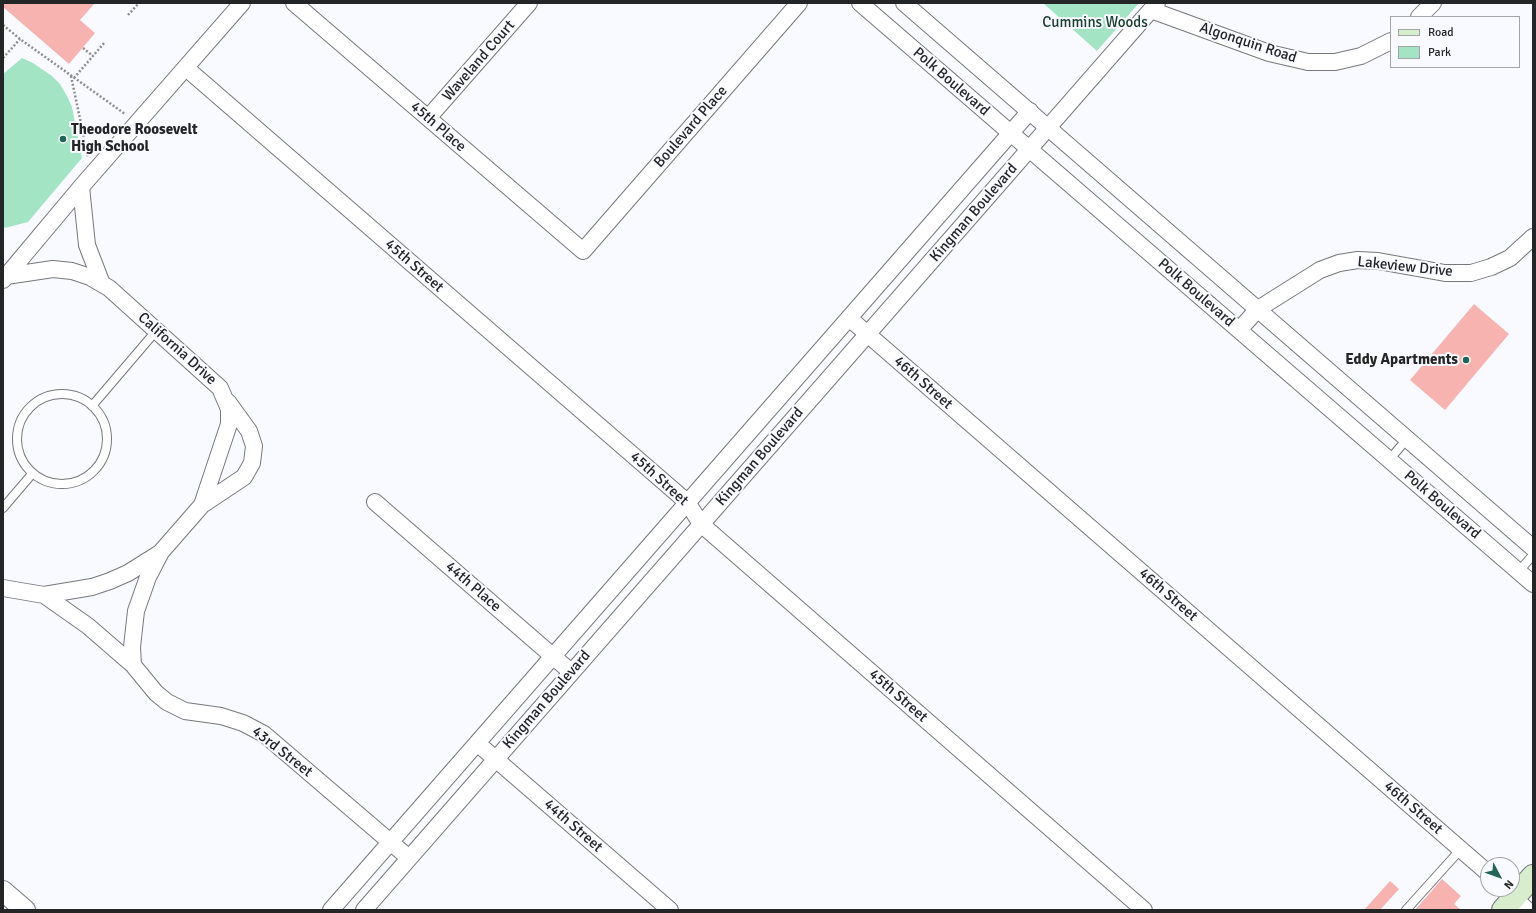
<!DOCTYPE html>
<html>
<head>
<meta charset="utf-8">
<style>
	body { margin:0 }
	#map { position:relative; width:1536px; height:913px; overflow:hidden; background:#f9faff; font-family:Signika,sans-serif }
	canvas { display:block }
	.frame { position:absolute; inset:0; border:4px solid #242527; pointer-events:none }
	.legend { position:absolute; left:1390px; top:16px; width:130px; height:52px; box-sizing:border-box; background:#f9faff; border:1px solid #a4a5a9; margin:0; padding:5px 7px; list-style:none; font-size:12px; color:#242527 }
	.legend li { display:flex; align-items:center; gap:8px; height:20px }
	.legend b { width:20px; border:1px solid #a4a5a9 }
	.north { position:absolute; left:1480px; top:857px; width:40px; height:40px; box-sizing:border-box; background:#f9faff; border:1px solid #a4a5a9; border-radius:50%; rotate:131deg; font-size:11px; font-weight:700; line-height:16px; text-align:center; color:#242527 }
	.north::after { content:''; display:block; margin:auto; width:14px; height:18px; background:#206557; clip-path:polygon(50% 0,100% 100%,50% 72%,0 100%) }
</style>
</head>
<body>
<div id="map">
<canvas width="1536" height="913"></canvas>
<div class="frame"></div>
<ul class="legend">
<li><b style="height:5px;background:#d7edcb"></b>Road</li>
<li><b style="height:11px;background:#a3e4c5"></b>Park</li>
</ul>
<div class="north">N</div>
</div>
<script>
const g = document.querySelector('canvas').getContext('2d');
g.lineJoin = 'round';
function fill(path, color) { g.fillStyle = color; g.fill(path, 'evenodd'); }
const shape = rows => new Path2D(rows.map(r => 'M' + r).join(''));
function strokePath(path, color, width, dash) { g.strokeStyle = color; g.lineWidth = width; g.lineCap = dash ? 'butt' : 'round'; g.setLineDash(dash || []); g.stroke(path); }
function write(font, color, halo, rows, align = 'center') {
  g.font = font + ' Signika,sans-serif'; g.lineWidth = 4; g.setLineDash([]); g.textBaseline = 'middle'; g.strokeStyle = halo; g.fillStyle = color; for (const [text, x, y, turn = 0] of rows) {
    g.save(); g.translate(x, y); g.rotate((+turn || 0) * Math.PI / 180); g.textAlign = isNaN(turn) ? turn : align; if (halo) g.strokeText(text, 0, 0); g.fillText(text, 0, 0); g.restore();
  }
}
fill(shape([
	[1043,3,1139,3,1097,51],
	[22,58,33,63,52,76,60,84,67,96,72,107,82,158,28,222,5,228,3,226,3,74]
]), '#a3e4c5');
fill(shape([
	[3,3,95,3,80,20,95,33,69,64,3,7],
	[1474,304,1509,334,1445,410,1410,380],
	[1442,879,1461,896,1454,904,1461,910,1415,910],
	[1390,881,1399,889,1380,910,1364,910]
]), '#f6b3af');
const service = shape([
	'17 439a45 45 0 1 1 90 0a45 45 0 1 1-90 0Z',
	[92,406,156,331],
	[1389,460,1407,439],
	[3,508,32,474],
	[1519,571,1533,555],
	[1406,910,1461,849]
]);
const minor = shape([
	[294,3,583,251,799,3],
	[860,3,1533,584],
	[904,3,1533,548],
	[1151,10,1269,53,1308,62,1335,62,1361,56,1391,41],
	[1419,17,1433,3],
	[186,68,687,502,701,524,1144,910],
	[428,118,529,3],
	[81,187,87,245,102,284,109,288,220,388,229,409,229,424,202,505,161,552,148,577,136,611,132,647,133,665],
	[6,276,53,269,72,271,90,277,102,284],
	[3,280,81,187,242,3],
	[849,318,1488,873],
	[1239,330,1258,309,1320,270,1339,263,1358,260,1378,261,1445,273,1471,273,1491,267,1510,258,1533,237],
	[375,502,571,672],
	[202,505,244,477,252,463,254,446,249,431,228,402],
	[3,588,44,595,88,626,133,665,156,693,167,702,185,711,221,716,243,723,264,734,409,858],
	[44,595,92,587,110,581,128,573,160,553],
	[477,743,670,910],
	[1505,889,1527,910],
	[331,910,1030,111],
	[364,910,1157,3]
]);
const tertiary = shape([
	[3,891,25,910]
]);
const secondary = shape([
	[1503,910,1533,876]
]);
strokePath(service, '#77787d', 10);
strokePath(minor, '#77787d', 18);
strokePath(tertiary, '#77787d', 22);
strokePath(secondary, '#77787d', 24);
strokePath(shape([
	[128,15,139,3],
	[3,25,20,39,125,114],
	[83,48,93,56],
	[3,58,20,39],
	[71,76,88,157],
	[74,78,105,42]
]), '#8d8e92', 2.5, [2, 2]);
strokePath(service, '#fff', 8);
strokePath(minor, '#fff', 16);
strokePath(tertiary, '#fff', 20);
strokePath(secondary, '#d7edcb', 22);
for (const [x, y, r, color] of [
	[63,139,4,"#206557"],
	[1466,360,4,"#206557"]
]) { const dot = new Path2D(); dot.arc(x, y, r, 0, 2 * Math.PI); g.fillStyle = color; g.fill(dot); strokePath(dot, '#f9faff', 1.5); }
write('15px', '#1a4030', '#f9faff', [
	["Cummins Woods",1095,23]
]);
write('15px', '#242527', '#f9faff', [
	["Algonquin Road",1248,43,18],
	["Waveland Court",479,61,-49],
	["Polk Boulevard",951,82,41],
	["45th Place",438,127,41],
	["Boulevard Place",691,127,-49],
	["Kingman Boulevard",974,213,-49],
	["45th Street",414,266,41],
	["Lakeview Drive",1405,267,6],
	["Polk Boulevard",1196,293,41],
	["California Drive",177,349,42],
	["46th Street",923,383,41],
	["Kingman Boulevard",760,457,-49],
	["45th Street",659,479,42],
	["Polk Boulevard",1442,505,41],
	["44th Place",473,587,41],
	["46th Street",1168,595,41],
	["45th Street",898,696,41],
	["Kingman Boulevard",547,700,-49],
	["43rd Street",282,752,38],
	["46th Street",1413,808,41],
	["44th Street",573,826,41]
]);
write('bold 15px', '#242527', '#f9faff', [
	["Theodore Roosevelt",71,130],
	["High School",71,147],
	["Eddy Apartments",1458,360,"right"]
], 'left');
</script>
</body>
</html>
